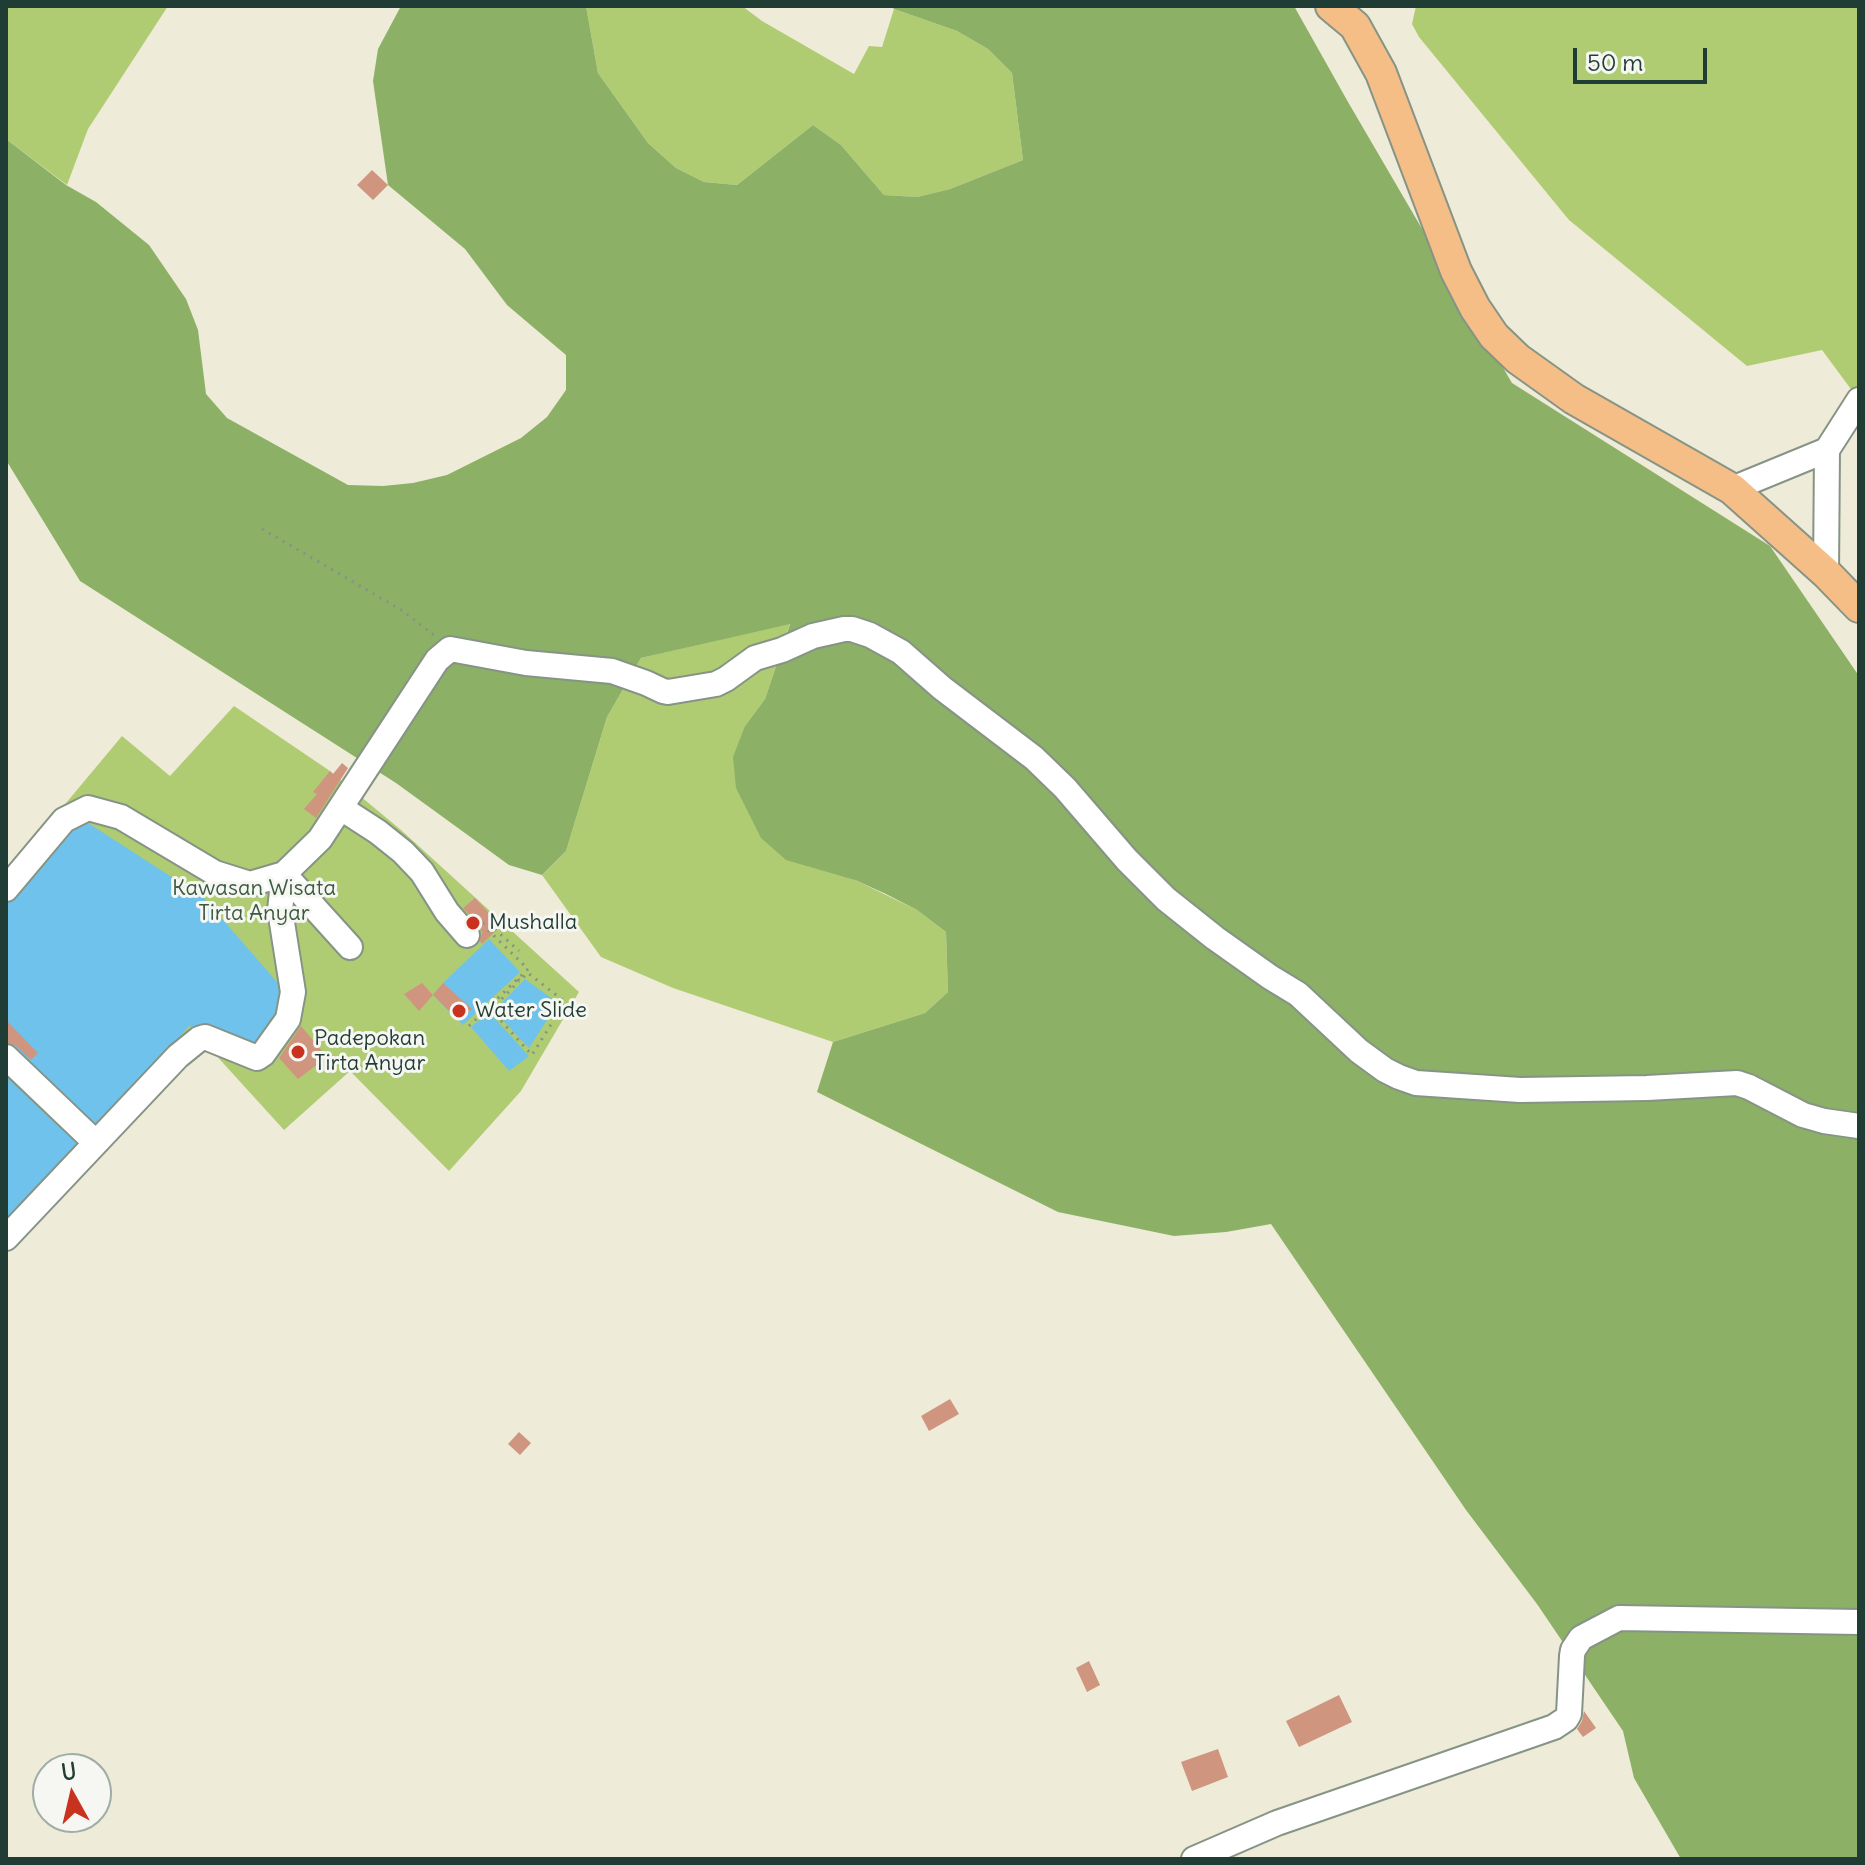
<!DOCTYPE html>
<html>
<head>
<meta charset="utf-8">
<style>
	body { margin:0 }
	#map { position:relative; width:1865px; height:1865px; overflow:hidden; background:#eeebd8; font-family:Delius,sans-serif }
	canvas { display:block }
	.frame { position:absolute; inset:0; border:8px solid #1f3d34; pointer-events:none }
	.north { position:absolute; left:32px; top:1753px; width:80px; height:80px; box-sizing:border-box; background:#f6f6f2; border:2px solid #a0aca6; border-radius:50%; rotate:352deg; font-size:22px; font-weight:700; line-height:32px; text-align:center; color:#1f3d34 }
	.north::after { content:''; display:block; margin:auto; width:28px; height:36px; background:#c8321e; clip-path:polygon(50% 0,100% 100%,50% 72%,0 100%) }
	.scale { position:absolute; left:1573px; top:48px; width:134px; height:36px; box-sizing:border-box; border:4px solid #1f3d34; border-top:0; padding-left:10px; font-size:24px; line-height:28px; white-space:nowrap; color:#1f3d34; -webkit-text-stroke:6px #f6f6f2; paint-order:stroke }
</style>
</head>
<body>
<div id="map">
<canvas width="1865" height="1865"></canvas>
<div class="frame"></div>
<div class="north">U</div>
<div class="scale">50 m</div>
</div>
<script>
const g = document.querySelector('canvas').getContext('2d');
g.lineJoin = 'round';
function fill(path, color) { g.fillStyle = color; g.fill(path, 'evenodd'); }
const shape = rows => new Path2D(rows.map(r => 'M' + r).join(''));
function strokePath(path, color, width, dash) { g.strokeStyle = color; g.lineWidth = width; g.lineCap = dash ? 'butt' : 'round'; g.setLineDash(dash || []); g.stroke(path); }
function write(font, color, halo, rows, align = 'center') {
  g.font = font + ' Delius,sans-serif'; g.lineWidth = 6; g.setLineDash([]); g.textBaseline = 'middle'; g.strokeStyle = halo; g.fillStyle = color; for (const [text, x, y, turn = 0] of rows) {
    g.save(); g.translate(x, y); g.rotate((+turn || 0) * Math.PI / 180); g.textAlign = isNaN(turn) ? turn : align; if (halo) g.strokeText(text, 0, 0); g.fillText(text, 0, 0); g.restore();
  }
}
fill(shape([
	[6,6,168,6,88,129,67,185,6,139],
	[586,6,742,6,762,21,854,74,869,46,882,47,894,9,957,31,988,49,1012,73,1023,160,950,189,917,197,884,195,841,145,813,125,737,185,704,182,676,168,648,143,598,73],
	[1416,6,1859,6,1859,400,1822,350,1747,366,1569,220,1419,37,1412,24],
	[790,623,765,699,745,726,855,880,917,910,946,932,948,992,925,1013,833,1042,673,988,601,957,542,875,566,851,607,717,641,658],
	[234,706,330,771,401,830,579,992,521,1091,449,1171,350,1071,284,1130,203,1041,6,1247,6,875,122,736,170,776]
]), '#b0cc73');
fill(shape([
	[401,6,586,6,598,73,648,143,676,168,704,182,737,185,813,125,841,145,884,195,917,197,950,189,1023,160,1012,73,988,49,957,31,894,9,890,6,1294,6,1348,102,1512,383,1770,546,1859,676,1859,1859,1681,1859,1634,1778,1623,1731,1537,1604,1466,1510,1271,1224,1226,1232,1174,1236,1058,1212,817,1092,833,1042,925,1013,948,992,946,932,917,910,886,894,855,880,786,860,761,838,736,788,733,757,745,726,765,699,790,624,641,658,607,717,566,851,542,875,509,865,396,783,80,581,6,460,6,139,66,185,96,202,149,245,186,299,198,330,206,394,227,418,348,485,383,486,413,483,447,475,521,438,547,417,566,390,566,355,507,305,465,249,388,185,373,81,378,49]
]), '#8cb065');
fill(shape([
	[82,819,204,898,290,997,254,1045,189,1026,60,1173,6,1231,6,903],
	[489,939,520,972,463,1025,433,995,443,983],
	[525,979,558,1003,529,1048,494,1011],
	[489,1012,529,1056,509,1071,471,1027]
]), '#6fc2eb');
fill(shape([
	[372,170,388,185,373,200,357,185],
	[342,763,348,768,316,818,304,809,317,794,313,792,330,771,333,774],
	[475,898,501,926,482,944,480,941,482,933,479,926,463,908],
	[422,983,433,995,419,1011,404,994],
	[443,983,472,1009,458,1020,433,995],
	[6,1020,38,1053,31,1060,16,1046,6,1042],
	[301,1026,327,1057,298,1079,279,1058],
	[950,1399,959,1414,929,1431,921,1416],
	[519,1432,531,1443,520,1455,508,1444],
	[1089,1661,1100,1685,1087,1692,1076,1668],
	[1339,1695,1352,1722,1299,1747,1286,1721],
	[1584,1711,1596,1728,1583,1737,1577,1729,1582,1721],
	[1218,1749,1228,1777,1192,1791,1181,1762]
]), '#d0957f');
const minor = shape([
	[1732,489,1827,450],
	[1826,573,1827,450,1859,400],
	[341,808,378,832,403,852,422,872,447,912,467,935],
	[284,874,350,947],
	[6,889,64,820,88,808,121,817,215,873,250,884,284,874,320,839,437,660,450,649,526,663,612,671,646,683,663,691,668,692,716,684,726,679,755,658,782,650,813,636,844,629,852,629,870,635,901,652,942,688,1034,758,1065,788,1127,860,1166,899,1215,938,1270,977,1298,994,1359,1051,1385,1070,1399,1077,1416,1083,1520,1090,1647,1088,1737,1083,1749,1087,1803,1115,1824,1121,1859,1126],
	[6,1057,95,1142],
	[6,1238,178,1056,199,1039,205,1037,257,1058,263,1054,288,1019,293,992,280,910,284,874],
	[1194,1859,1277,1823,1554,1727,1566,1719,1569,1714,1572,1656,1573,1650,1581,1638,1619,1618,1859,1622]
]);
const major = shape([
	[1331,6,1355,26,1381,73,1456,271,1475,308,1494,336,1518,359,1574,399,1732,489,1826,573,1859,607]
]);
strokePath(minor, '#869486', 28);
strokePath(major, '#869486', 34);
strokePath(shape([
	[262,529,400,609,435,636],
	[483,924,486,921,519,951],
	[518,979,519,981,528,973,565,1002,532,1055,491,1010,519,981],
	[469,1026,528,969,486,928]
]), '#869486', 3, [2, 6]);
strokePath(minor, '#fff', 24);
strokePath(major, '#f6be87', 30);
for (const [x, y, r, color] of [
	[473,923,8,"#c8321e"],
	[459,1011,8,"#c8321e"],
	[298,1052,8,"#c8321e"]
]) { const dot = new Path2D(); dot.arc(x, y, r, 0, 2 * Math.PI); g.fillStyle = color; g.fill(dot); strokePath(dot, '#f6f6f2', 3); }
write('22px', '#3c5a41', '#f6f6f2', [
	["Kawasan Wisata",254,889],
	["Tirta Anyar",254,914]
]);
write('22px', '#1f3d34', '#f6f6f2', [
	["Mushalla",489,923],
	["Water Slide",475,1011],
	["Padepokan",314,1039],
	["Tirta Anyar",314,1064]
], 'left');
</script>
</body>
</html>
